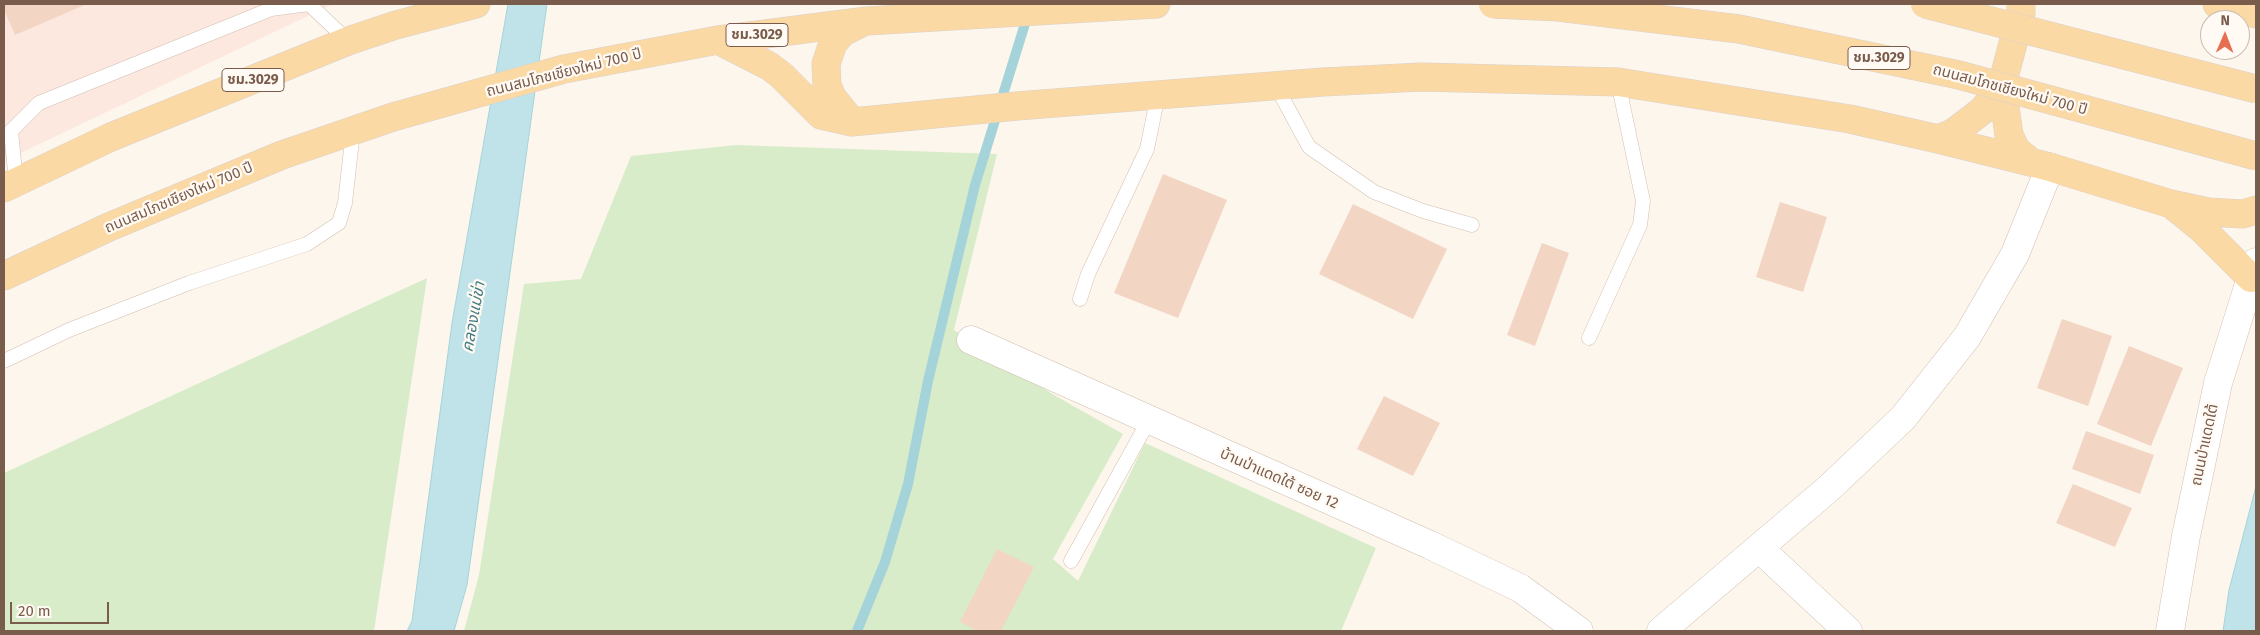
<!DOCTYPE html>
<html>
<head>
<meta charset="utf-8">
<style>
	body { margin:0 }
	#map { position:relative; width:2260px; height:635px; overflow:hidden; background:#fdf6ec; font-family:"Fira Sans",sans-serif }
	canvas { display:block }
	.frame { position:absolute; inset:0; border:5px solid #7a5c4d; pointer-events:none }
	.north { position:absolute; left:2200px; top:10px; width:50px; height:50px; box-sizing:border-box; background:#fffaf3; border:1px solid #cabbb1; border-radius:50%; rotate:1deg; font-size:14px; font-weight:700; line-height:20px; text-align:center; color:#7a5c4d }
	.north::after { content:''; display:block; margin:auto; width:18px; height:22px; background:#e76f51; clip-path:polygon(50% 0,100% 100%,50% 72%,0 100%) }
	.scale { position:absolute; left:10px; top:602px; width:99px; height:22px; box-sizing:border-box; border:2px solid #7a5c4d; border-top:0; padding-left:6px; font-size:15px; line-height:18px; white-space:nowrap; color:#7a5c4d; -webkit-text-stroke:4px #fffaf3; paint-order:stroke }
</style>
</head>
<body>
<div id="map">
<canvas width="2260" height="635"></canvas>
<div class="frame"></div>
<div class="north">N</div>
<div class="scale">20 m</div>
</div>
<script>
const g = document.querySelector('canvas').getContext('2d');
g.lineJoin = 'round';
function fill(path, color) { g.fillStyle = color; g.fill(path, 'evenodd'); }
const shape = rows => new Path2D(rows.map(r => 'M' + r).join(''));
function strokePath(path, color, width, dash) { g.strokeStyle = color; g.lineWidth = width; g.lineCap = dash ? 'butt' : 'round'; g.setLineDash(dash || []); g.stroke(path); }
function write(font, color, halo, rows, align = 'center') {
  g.font = font + ' "Fira Sans","Noto Sans Thai",sans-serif'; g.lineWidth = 4.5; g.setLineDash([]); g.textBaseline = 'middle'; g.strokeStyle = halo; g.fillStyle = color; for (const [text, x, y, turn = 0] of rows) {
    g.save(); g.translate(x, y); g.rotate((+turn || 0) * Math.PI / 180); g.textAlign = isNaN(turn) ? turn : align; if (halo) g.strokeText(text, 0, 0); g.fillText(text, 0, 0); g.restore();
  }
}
fill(shape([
	[4,4,333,4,4,161]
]), '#fde8e0');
fill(shape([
	[736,145,997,154,954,330,1054,395,1123,434,1053,559,1078,581,1145,443,1376,548,1341,631,464,631,479,575,524,284,581,279,631,156],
	[427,278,374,631,4,631,4,473]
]), '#d8ecc9');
const water = shape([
	[508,4,547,4,467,585,454,631,407,631,412,621,452,323,508,4],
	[2256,486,2256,631,2223,631,2229,590,2256,486]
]);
fill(water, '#bfe3e8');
strokePath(water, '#a5d3da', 1);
strokePath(shape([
	[857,631,885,562,908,484,928,381,975,185,1028,14]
]), '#a5d3da', 10);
fill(shape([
	[4,4,87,4,15,35,4,10],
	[1163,174,1227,200,1178,318,1114,293],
	[1780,202,1827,217,1803,292,1756,277],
	[1353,204,1447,249,1413,319,1319,274],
	[1542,243,1569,253,1535,346,1507,335],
	[2062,319,2112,336,2088,406,2037,388],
	[2129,346,2183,368,2151,446,2097,424],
	[1384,396,1440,423,1413,476,1357,449],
	[2086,431,2154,455,2140,494,2072,469],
	[2073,484,2132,508,2115,547,2056,523],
	[997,549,1034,567,1001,631,978,631,960,622]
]), '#f3d5c3');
const lane = shape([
	[1276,86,1309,147,1374,192,1423,211,1472,225],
	[16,182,11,131,39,103,271,9,309,4,348,41],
	[1080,299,1088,274,1147,149,1158,95],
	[1589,338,1640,225,1643,201,1618,82],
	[4,361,69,330,189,283,307,244,339,223,345,203,353,131],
	[1071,561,1149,420]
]);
const street = shape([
	[971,340,1430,545,1520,588,1579,631],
	[1759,548,1848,631],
	[1661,631,1828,489,1903,418,1967,337,2015,254,2050,167]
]);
const secondary = shape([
	[2170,631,2186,536,2218,383,2256,262]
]);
const primary = shape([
	[2021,4,2021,13,2002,85,2009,135,2016,150,2031,162],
	[2217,4,2256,14],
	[718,40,769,66,781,75,821,115,852,122,1017,106,1323,82,1421,77,1618,82,1850,119,1938,139,2050,167,2171,204,2208,212,2243,214,2256,210],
	[852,122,832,97,827,85,826,64,833,43,843,32,861,23],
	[1938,139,1953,133,1983,110,2002,85],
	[4,188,111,137,348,41,396,25,476,4],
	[2175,207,2202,229,2251,278],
	[4,276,109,227,282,155,393,117,564,69,718,40,867,21,1156,4]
]);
strokePath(lane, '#d1beb0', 15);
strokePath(street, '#d1beb0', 29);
strokePath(secondary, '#d6c0b0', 29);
strokePath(primary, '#dad1cd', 29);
strokePath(lane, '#fff', 14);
strokePath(street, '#fff', 28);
strokePath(secondary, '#fff', 28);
strokePath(primary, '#fbd9a5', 28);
const primaryBridge = shape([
	[1493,4,1558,7,1739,29,1959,75,2256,156],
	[1925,4,2256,89]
]);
strokePath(primaryBridge, '#dad1cd', 29, []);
strokePath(primaryBridge, '#fbd9a5', 28);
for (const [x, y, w] of [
	[757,35,62],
	[1879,58,62],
	[253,80,62]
]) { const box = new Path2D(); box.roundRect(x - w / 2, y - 11.5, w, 23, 4); g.fillStyle = '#fffaf3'; g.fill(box); strokePath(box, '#7a5c4d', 1); }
write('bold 14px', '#7a5c4d', null, [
	["ชม.3029",757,35],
	["ชม.3029",1879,58],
	["ชม.3029",253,80]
]);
write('15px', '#7a5c4d', '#fffaf3', [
	["ถนนสมโภชเชียงใหม่ 700 ปี",564,73,-14],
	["ถนนสมโภชเชียงใหม่ 700 ปี",2010,90,15],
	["ถนนสมโภชเชียงใหม่ 700 ปี",179,198,-23],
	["ถนนป่าแดดใต้",2205,445,-78],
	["บ้านป่าแดดใต้ ซอย 12",1279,479,24]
]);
write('italic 16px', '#437c86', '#fffaf3', [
	["คลองแม่ข่า",474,317,-80]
]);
</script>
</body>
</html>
